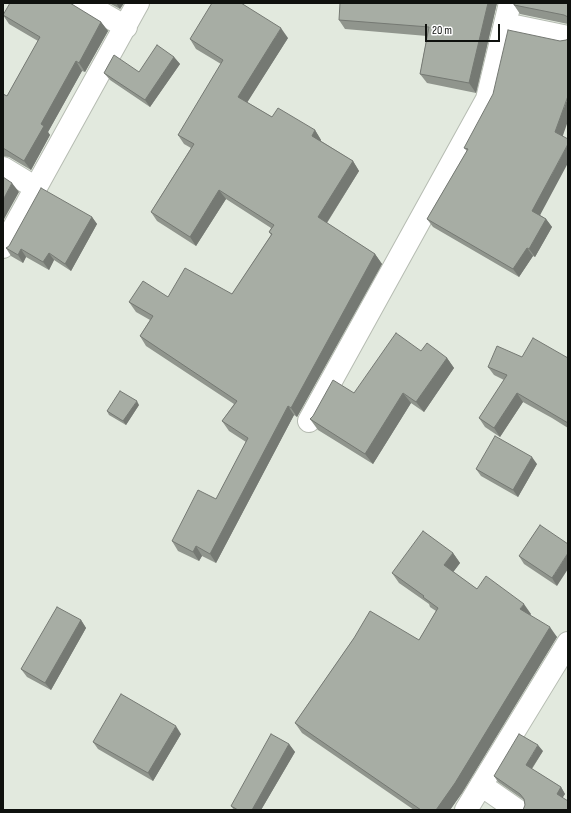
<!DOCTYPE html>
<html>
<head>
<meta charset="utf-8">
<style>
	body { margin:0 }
	#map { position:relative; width:571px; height:813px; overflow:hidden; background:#e2e9de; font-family:"Sofia Sans Condensed",sans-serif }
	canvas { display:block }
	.frame { position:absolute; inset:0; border:4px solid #0f110e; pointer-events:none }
	.scale { position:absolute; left:425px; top:24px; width:75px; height:18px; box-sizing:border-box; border:2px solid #0f110e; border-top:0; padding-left:5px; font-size:12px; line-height:14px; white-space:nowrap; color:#0f110e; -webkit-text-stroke:3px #fff; paint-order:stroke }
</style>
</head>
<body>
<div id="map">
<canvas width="571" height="813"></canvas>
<div class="frame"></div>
<div class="scale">20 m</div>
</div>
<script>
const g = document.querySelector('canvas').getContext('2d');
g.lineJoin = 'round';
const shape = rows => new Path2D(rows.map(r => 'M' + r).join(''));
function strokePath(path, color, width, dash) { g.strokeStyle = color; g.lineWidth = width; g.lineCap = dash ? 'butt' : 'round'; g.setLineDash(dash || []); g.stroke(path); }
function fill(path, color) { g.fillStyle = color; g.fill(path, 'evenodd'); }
const minor = shape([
	[84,3,126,27],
	[505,24,568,37],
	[3,168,36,188],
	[3,247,138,3],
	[309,421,487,99,510,3],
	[481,785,517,810],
	[466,810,568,643]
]);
strokePath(minor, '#b6bcb2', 24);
strokePath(minor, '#fff', 22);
fill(shape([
	[72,3,72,5,101,22,108,31,85,72,82,71,48,132,50,135,31,170,9,157,3,156,3,94,7,96,38,41,9,24,3,15],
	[109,3,124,3,120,9],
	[497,3,476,93,427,83,420,74,427,36,345,29,339,20],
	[568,3,568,24,520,14,514,5],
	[288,38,247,102,272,117,315,130,321,140,321,141,353,161,359,171,327,223,375,254,382,264,297,417,294,415,216,563,202,556,199,561,178,551,172,541,216,499,246,442,229,431,222,421,234,404,146,346,140,336,150,320,136,312,129,302,168,297,232,294,271,235,269,232,271,228,226,199,196,246,157,221,151,212,191,148,184,144,178,135,221,64,196,49,190,39],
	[566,40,563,136,540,215,546,219,552,227,535,257,533,256,519,277,433,227,427,219,467,151,464,148,560,41],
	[174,57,180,64,150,107,110,80,104,73,139,72],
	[92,217,97,224,71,271,54,260,49,270,26,257,23,263,11,256,6,248],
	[421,351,447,358,454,368,424,412,411,403,373,464,318,430,310,419,354,393],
	[522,357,568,358,568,428,552,418,523,402,500,437,485,427,479,418,504,380,494,375,488,367],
	[139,405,126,425,109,415,107,411],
	[537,464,518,497,481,476,476,469],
	[540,525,557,586,524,564,519,556],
	[453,553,460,563,453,572,477,589,531,614,530,615,557,637,462,793,450,810,414,810,302,733,295,723,354,638,419,640,436,611,430,607,429,604,399,583,392,573],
	[81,620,86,628,51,690,27,677,21,669],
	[181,734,153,781,98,749,93,742],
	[289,744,295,752,261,810,234,810,231,806],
	[543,751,532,769,561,787,565,794,562,798,525,805,524,800,498,782,494,776]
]), '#90958d');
fill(shape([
	[116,3,124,3,120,9],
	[488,3,497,3,476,93,469,83],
	[101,22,108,31,85,72,79,63],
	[281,28,288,38,245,106,238,97],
	[174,57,180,64,150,107,145,100],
	[76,61,82,71,48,132,50,135,31,170,24,161,41,124],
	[568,97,568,121,561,141,555,132],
	[315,130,321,140,318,145,312,136],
	[568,144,568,163,538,219,532,211],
	[353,161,359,171,324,227,318,217],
	[12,183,19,192,3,221,3,200],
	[219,190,226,199,196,246,190,237],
	[92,217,97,224,71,271,65,264],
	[546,219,552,227,535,257,529,249],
	[527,248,533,256,519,277,513,269],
	[21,249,26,257,23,263,18,255],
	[49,253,54,260,49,270,43,262],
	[375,254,382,264,297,417,291,408],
	[447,358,454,368,424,412,416,402],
	[403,393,411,403,373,464,365,454],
	[517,393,523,402,500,437,494,428],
	[137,401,139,405,126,425,123,421],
	[288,406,294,415,216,563,210,554],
	[532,457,537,464,518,497,513,490],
	[196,546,202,556,199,561,193,552],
	[453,553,460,563,451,575,444,565],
	[568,553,568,569,557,586,552,578],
	[524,604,531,614,527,619,520,609],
	[81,620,86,628,51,690,45,683],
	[550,627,557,637,462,793,450,810,436,810],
	[176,726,181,734,153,781,148,773],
	[289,744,295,752,261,810,252,810],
	[538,745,543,751,530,771,526,765],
	[561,787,565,794,561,800,557,794]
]), '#757973');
const building = shape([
	[10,3,70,3,101,22,79,63,76,61,41,124,44,126,24,161,3,148,3,94,7,96,40,37,3,15,10,3],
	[212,3,241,3,281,28,238,97,272,117,278,108,315,130,312,136,353,161,318,217,375,254,291,408,288,406,210,554,196,546,193,552,172,541,198,490,216,499,248,438,222,421,237,401,140,336,153,316,129,302,143,281,168,297,185,268,232,294,272,234,269,232,274,225,219,190,190,237,151,212,194,144,178,135,223,60,190,39,212,3],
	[340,3,488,3,469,83,420,74,429,27,339,20,340,3],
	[514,3,568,3,568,17,564,15,514,5,514,3],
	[508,30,560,41,566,40,568,39,568,96,555,132,568,139,568,144,532,211,546,219,529,249,527,248,513,269,427,219,468,149,464,148,493,94,508,30],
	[157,45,174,57,145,100,104,73,114,55,139,72,157,45],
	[3,177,12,183,3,200,3,177],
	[41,188,92,217,65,264,49,253,43,262,21,249,18,255,6,248,9,246,41,188],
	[396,333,421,351,427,343,447,358,416,402,403,393,365,454,310,419,313,416,333,380,354,393,396,333],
	[533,338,568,358,568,423,546,410,517,393,494,428,479,418,507,375,488,367,497,346,522,357,533,338],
	[120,391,137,401,123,421,107,411,120,391],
	[495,436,532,457,513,490,476,469,495,436],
	[540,525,568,544,568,553,552,578,519,556,540,525],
	[423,531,453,553,444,565,477,589,486,576,524,604,520,609,550,627,455,783,436,810,421,810,295,723,354,638,370,611,419,640,438,608,423,597,424,596,392,573,423,531],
	[57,607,81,620,45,683,21,669,57,607],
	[121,694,176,726,148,773,93,742,121,694],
	[271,734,289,744,252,810,238,810,231,806,271,734],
	[519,734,538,745,526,765,561,787,557,794,568,801,568,810,523,810,525,805,524,799,520,794,494,776,519,734]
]);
fill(building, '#a7ada4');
strokePath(building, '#757973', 1);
</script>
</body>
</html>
